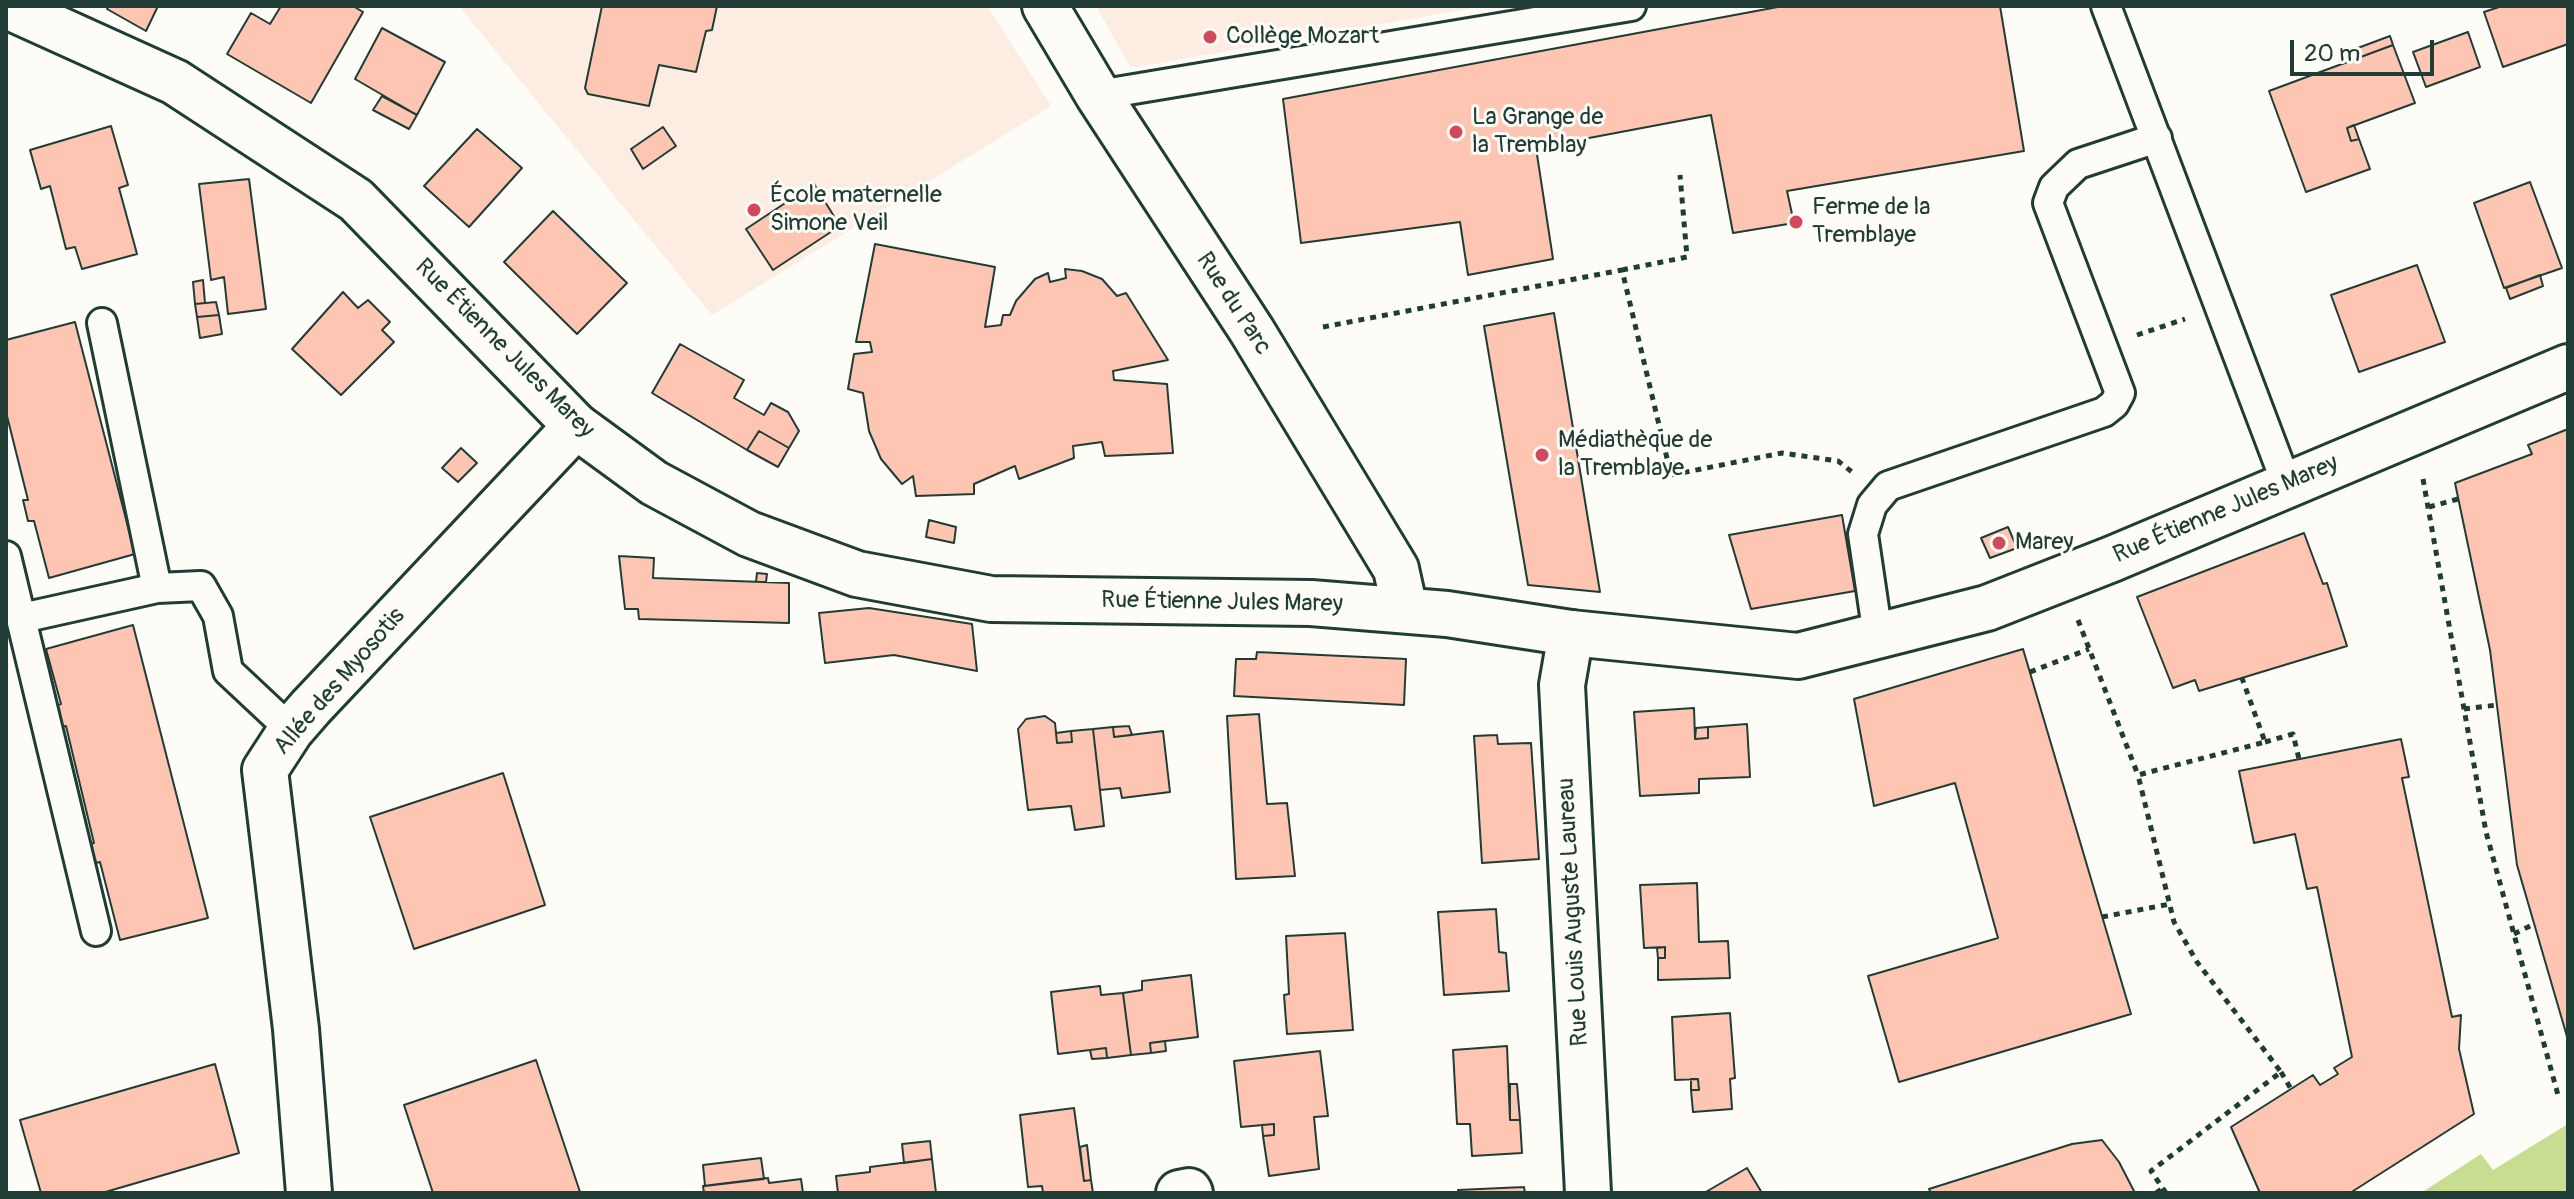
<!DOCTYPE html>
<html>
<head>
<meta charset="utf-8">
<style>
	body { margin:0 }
	#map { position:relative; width:2574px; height:1199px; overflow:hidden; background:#fdfcf7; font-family:Pangolin,sans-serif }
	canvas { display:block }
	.frame { position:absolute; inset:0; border:8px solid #1f3d34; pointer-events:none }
	.scale { position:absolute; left:2290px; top:40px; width:144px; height:36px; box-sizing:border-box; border:4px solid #1f3d34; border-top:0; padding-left:10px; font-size:24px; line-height:28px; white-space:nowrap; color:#1f3d34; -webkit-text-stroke:6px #fdfcf7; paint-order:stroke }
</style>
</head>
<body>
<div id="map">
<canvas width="2574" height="1199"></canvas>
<div class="frame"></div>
<div class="scale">20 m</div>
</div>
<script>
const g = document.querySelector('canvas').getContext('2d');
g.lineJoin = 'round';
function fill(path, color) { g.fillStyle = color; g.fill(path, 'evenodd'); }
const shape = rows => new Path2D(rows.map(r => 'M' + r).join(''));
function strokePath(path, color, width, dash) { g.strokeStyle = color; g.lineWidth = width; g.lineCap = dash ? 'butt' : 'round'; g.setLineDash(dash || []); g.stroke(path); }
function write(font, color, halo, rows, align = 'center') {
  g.font = font + ' Pangolin,sans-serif'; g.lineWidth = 6; g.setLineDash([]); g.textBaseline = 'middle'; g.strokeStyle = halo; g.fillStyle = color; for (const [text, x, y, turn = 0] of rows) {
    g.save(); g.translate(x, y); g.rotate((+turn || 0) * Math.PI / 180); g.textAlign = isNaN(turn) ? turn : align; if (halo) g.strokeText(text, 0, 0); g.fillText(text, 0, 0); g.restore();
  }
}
fill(shape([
	[459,6,987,6,1051,106,712,315],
	[1096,6,1484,6,1131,68]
]), '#fdece2');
fill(shape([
	[2568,1124,2568,1193,2421,1193,2481,1154,2493,1170]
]), '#c7dd92');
const building = shape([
	[109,6,158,6,146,31,107,9,109,6],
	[281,6,353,6,363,12,311,103,227,54,251,13,270,24,281,6],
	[602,6,717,6,712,30,706,31,696,72,659,65,649,106,588,94,585,88,602,6],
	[1783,6,2000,6,2024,151,1787,191,1794,223,1733,233,1711,115,1536,148,1553,259,1468,275,1460,222,1301,243,1283,99,1783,6],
	[2502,6,2568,6,2568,44,2503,67,2484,12,2502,6],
	[382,28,445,62,417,115,355,79,382,28],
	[2468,32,2480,67,2426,87,2413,52,2468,32],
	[2390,36,2393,45,2342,64,2339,55,2390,36],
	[2393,45,2415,103,2347,128,2351,141,2359,139,2370,169,2306,192,2269,91,2393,45],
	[382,96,417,115,409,129,373,110,382,96],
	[2354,125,2359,139,2351,141,2347,128,2354,125],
	[111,126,128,185,119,188,137,254,82,269,75,247,66,249,50,186,41,189,30,150,111,126],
	[663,127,676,146,643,169,631,149,663,127],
	[477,129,522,168,469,227,424,186,477,129],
	[249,179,266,309,228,314,224,277,211,280,199,184,249,179],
	[2530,182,2562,268,2504,288,2474,203,2530,182],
	[814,184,840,226,773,270,746,229,814,184],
	[553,211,627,283,577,334,504,262,553,211],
	[875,244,995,267,985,327,1001,325,1003,315,1010,315,1016,301,1035,279,1048,273,1050,282,1066,278,1065,269,1082,271,1102,279,1117,296,1126,293,1168,360,1113,371,1114,380,1167,384,1173,453,1105,456,1102,442,1073,446,1074,458,1019,479,1015,466,974,484,974,494,916,496,913,476,902,484,881,459,869,431,863,393,848,389,854,354,872,352,870,342,856,342,875,244],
	[2417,265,2445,342,2359,372,2331,295,2417,265],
	[2540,275,2543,286,2510,299,2506,288,2540,275],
	[203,280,205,303,195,304,193,282,203,280],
	[343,292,358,308,368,300,390,322,382,330,394,342,341,395,292,349,343,292],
	[216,302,219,315,197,317,195,304,216,302],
	[1554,313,1600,592,1528,585,1484,326,1554,313],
	[219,315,222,334,200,338,197,317,219,315],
	[75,322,135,554,49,578,34,521,28,521,23,500,28,500,6,412,6,340,75,322],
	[680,344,744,380,734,398,764,415,771,403,788,412,799,431,789,448,759,431,747,450,652,393,680,344],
	[2568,429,2568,1040,2517,865,2490,650,2455,483,2532,454,2528,445,2568,429],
	[759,431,789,448,778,467,747,450,759,431],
	[461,448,477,463,458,482,442,468,461,448],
	[1842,515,1855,591,1751,609,1729,535,1842,515],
	[929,520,956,527,954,543,926,537,929,520],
	[2008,527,2017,548,1990,558,1981,538,2008,527],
	[2304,533,2323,584,2327,583,2347,646,2199,691,2195,680,2173,688,2137,597,2304,533],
	[619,556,654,558,653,578,789,583,789,623,639,619,638,609,625,609,619,556],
	[757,573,767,574,766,582,756,582,757,573],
	[869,608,972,624,977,671,894,655,825,663,819,613,869,608],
	[133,625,208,918,120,940,100,862,96,863,90,844,94,843,66,726,60,727,54,706,61,704,46,649,133,625],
	[2023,649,2131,1014,1899,1082,1868,976,1998,938,1955,783,1874,806,1854,699,2023,649],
	[1257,652,1406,659,1404,705,1234,696,1236,659,1256,659,1257,652],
	[1694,708,1695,739,1708,738,1708,727,1747,724,1750,777,1699,779,1699,793,1640,796,1634,712,1694,708],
	[1259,714,1267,804,1287,803,1295,876,1236,879,1227,716,1259,714],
	[1045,716,1055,723,1057,743,1072,742,1071,731,1093,729,1104,826,1075,830,1071,806,1028,810,1018,729,1026,719,1045,716],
	[1129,726,1132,735,1114,737,1113,727,1129,726],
	[1113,727,1114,737,1163,731,1170,792,1122,798,1120,788,1100,790,1093,729,1113,727],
	[1708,727,1708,738,1695,739,1696,728,1708,727],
	[1071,731,1072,742,1057,743,1056,733,1071,731],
	[1497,735,1498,744,1531,743,1539,859,1482,863,1474,736,1497,735],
	[2401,739,2409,777,2402,778,2452,1017,2461,1015,2459,1049,2474,1114,2350,1193,2260,1193,2231,1127,2313,1075,2320,1085,2338,1074,2334,1068,2352,1057,2317,887,2307,889,2295,834,2254,843,2239,771,2401,739],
	[503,773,545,905,414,949,370,817,503,773],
	[1697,883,1699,942,1728,941,1730,978,1658,980,1658,958,1665,958,1665,947,1644,948,1640,885,1697,883],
	[1496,909,1499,952,1506,953,1509,991,1444,995,1438,912,1496,909],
	[1345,933,1353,1030,1287,1034,1284,995,1289,994,1286,936,1345,933],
	[1665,947,1665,958,1658,958,1657,948,1665,947],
	[1191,975,1198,1037,1150,1043,1151,1053,1131,1055,1123,993,1142,990,1142,981,1191,975],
	[1100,986,1101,995,1123,993,1131,1055,1107,1058,1106,1048,1058,1054,1051,992,1100,986],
	[1730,1013,1735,1078,1730,1079,1732,1109,1693,1112,1691,1090,1699,1090,1698,1079,1675,1080,1672,1017,1730,1013],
	[1165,1041,1166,1051,1151,1053,1150,1043,1165,1041],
	[1507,1046,1510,1120,1520,1120,1522,1153,1472,1156,1470,1124,1457,1124,1453,1050,1507,1046],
	[1106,1048,1107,1058,1092,1059,1090,1050,1106,1048],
	[1320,1051,1328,1116,1314,1117,1319,1169,1269,1176,1263,1136,1274,1135,1274,1124,1241,1127,1234,1061,1320,1051],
	[536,1060,580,1192,433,1193,404,1105,536,1060],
	[215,1064,239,1153,102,1193,41,1193,20,1120,215,1064],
	[1691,1079,1698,1079,1699,1090,1691,1090,1691,1079],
	[1510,1084,1517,1084,1520,1120,1510,1120,1510,1084],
	[1074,1108,1084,1181,1091,1180,1093,1193,1043,1193,1042,1186,1028,1187,1020,1115,1074,1108],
	[1274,1124,1274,1135,1263,1136,1262,1125,1274,1124],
	[2102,1140,2119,1162,2135,1193,1931,1193,1929,1189,2072,1144,2102,1140],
	[930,1141,932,1159,904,1163,902,1144,930,1141],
	[1087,1145,1091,1180,1084,1181,1080,1147,1087,1145],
	[761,1158,764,1179,705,1186,703,1165,761,1158],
	[932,1159,936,1193,838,1193,836,1176,870,1172,870,1167,932,1159],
	[1747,1168,1762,1193,1704,1193,1747,1168],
	[768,1178,769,1183,801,1179,803,1193,704,1193,703,1186,768,1178],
	[1524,1187,1525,1193,1458,1193,1458,1190,1524,1187]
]);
fill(building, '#fec6b2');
strokePath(building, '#1f3d34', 2);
const service = shape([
	[2106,6,2287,485],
	[1098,95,1631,6],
	[102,323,157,588],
	[6,556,96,931],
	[22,618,157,588,201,586,218,616,228,671,291,730],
	[1878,636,1863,534,1872,505,1888,486,2104,412,2114,404,2120,393,2048,203,2054,187,2078,164,2157,138]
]);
const minor = shape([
	[1045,6,1098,95,1252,331,1396,569,1405,610],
	[1571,633,1562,685,1588,1193],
	[309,1193,296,1029,265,770,291,730,311,707,576,426],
	[1179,1193,1189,1191,1190,1193]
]);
const tertiary = shape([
	[7,6,175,82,356,200,576,426,654,483,749,534,857,574,991,599,1311,603,1447,614,1571,633,1798,656,1987,608,2112,559,2568,367]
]);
strokePath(service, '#1f3d34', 34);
strokePath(minor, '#1f3d34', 50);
strokePath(tertiary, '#1f3d34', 50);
strokePath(shape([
	[1622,270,1687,257,1680,175],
	[1323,327,1622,270,1671,475,1782,453,1838,461,1852,472],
	[2137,335,2185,319],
	[2423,479,2486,832,2558,1095],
	[2429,507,2458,499],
	[2078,620,2138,775],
	[2030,672,2089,649],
	[2464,709,2497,705],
	[2265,742,2293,734,2299,759],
	[2102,917,2170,904],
	[2514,934,2534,924],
	[2281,1072,2291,1089],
	[2156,1193,2163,1188],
	[2166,1193,2151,1171,2281,1072,2197,962,2174,922,2138,775,2265,742,2242,678]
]), '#1f3d34', 5, [6, 6]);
strokePath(service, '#fdfcf7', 28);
strokePath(minor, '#fdfcf7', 44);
strokePath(tertiary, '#fdfcf7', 44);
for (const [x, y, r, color] of [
	[1210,37,8,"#d1495b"],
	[1456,132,8,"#d1495b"],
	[754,210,8,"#d1495b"],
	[1796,222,8,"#d1495b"],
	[1542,455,8,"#d1495b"],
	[1999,543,8,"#d1495b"]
]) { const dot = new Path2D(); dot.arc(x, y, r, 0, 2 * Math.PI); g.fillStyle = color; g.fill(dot); strokePath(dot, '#fdfcf7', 3); }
write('24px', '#1f3d34', '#fdfcf7', [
	["Collège Mozart",1226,37],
	["La Grange de",1472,118],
	["la Tremblay",1472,146],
	["École maternelle",770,196],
	["Simone Veil",770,224],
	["Ferme de la",1812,208],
	["Tremblaye",1812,236],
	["Médiathèque de",1558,441],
	["la Tremblaye",1558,469],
	["Marey",2015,543]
], 'left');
write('24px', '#1f3d34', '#fdfcf7', [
	["Rue du Parc",1233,304,57],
	["Rue Étienne Jules Marey",504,349,45],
	["Rue Étienne Jules Marey",2226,510,-23],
	["Rue Étienne Jules Marey",1222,603,1],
	["Allée des Myosotis",340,682,-49],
	["Rue Louis Auguste Laureau",1574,912,-93]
]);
</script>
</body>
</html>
